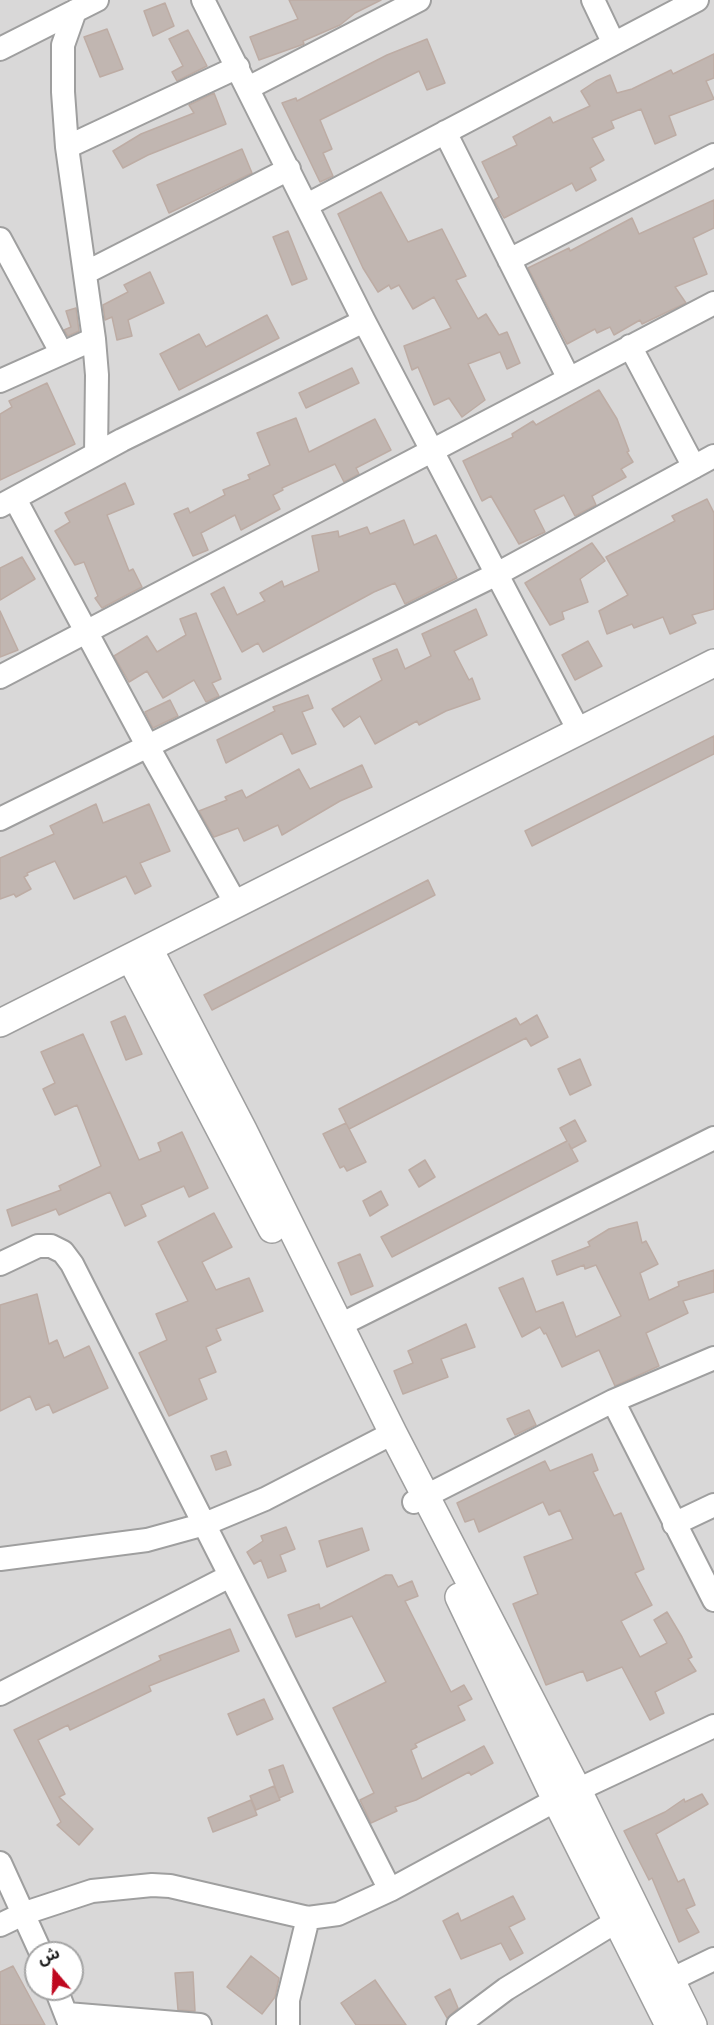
<!DOCTYPE html>
<html>
<head>
<meta charset="utf-8">
<style>
	body { margin:0 }
	#map { position:relative; width:714px; height:2025px; overflow:hidden; background:#ede7e1; font-family:Roboto,"Noto Sans Arabic",sans-serif }
	canvas { display:block }
	.north { position:absolute; left:24px; top:1941px; width:60px; height:60px; box-sizing:border-box; background:#fff; border:2px solid #a4a4a4; border-radius:50%; rotate:341deg; font-size:16px; font-weight:700; line-height:24px; text-align:center; color:#1b1b1b }
	.north::after { content:''; display:block; margin:auto; width:21px; height:27px; background:#bf081f; clip-path:polygon(50% 0,100% 100%,50% 72%,0 100%) }
</style>
</head>
<body>
<div id="map">
<canvas width="714" height="2025"></canvas>
<div class="north">ش</div>
</div>
<script>
const g = document.querySelector('canvas').getContext('2d');
g.lineJoin = 'round';
function fill(path, color) { g.fillStyle = color; g.fill(path, 'evenodd'); }
const shape = rows => new Path2D(rows.map(r => 'M' + r).join(''));
function strokePath(path, color, width, dash) { g.strokeStyle = color; g.lineWidth = width; g.lineCap = dash ? 'butt' : 'round'; g.setLineDash(dash || []); g.stroke(path); }
fill(shape([
	[0,0,714,0,714,2025,0,2025],
	[36,1953,72,1953,72,1989,36,1989]
]), '#d9d8d8');
const building = shape([
	[289,0,381,0,355,13,340,25,303,41,304,44,259,60,250,37,298,19,289,0],
	[165,3,174,26,153,36,144,11,165,3],
	[107,29,123,69,100,77,84,37,107,29],
	[188,30,207,66,177,81,172,72,183,66,169,39,188,30],
	[427,39,445,83,427,90,419,71,320,120,332,149,323,153,333,176,320,182,282,103,296,98,297,101,387,55,427,39],
	[714,54,714,78,706,81,714,99,669,116,676,135,655,144,641,109,611,121,614,128,592,138,604,160,590,168,596,180,576,191,572,183,504,218,494,200,499,197,482,162,517,145,513,137,550,117,553,123,590,106,581,91,596,81,610,75,617,93,632,89,671,70,673,74,714,54],
	[214,93,226,124,148,155,123,168,113,151,141,134,194,113,189,105,214,93],
	[242,149,252,173,169,213,157,185,242,149],
	[381,192,408,242,442,229,466,276,456,280,478,319,486,314,499,335,507,332,520,363,507,369,500,352,468,364,485,400,462,417,449,398,434,405,418,367,412,370,404,346,451,328,434,297,413,309,399,285,391,289,389,285,378,292,363,268,338,214,381,192],
	[714,200,714,228,693,238,707,274,675,287,686,303,642,324,640,320,614,335,610,327,597,333,595,329,567,344,528,268,569,248,570,251,632,218,639,234,714,200],
	[288,231,307,279,292,285,273,237,288,231],
	[150,272,164,303,128,320,132,336,117,340,112,317,105,320,103,305,128,292,124,285,150,272],
	[76,308,79,331,68,336,64,330,71,327,66,311,76,308],
	[267,315,279,338,179,390,160,354,199,334,206,347,267,315],
	[352,368,359,383,306,408,299,393,352,368],
	[47,383,75,444,0,480,0,414,12,407,9,401,47,383],
	[599,390,617,419,629,451,627,452,633,462,621,469,626,477,592,496,596,505,575,516,564,495,534,510,545,532,519,544,491,496,482,501,463,461,513,437,512,434,533,421,536,425,599,390],
	[296,418,309,452,375,419,391,450,356,468,359,474,344,482,335,464,282,488,283,490,273,495,280,509,241,530,235,515,201,533,208,550,193,556,174,514,188,508,190,513,225,495,223,490,250,479,248,475,270,465,257,433,296,418],
	[125,483,134,504,107,515,129,571,133,569,142,587,102,608,95,598,98,596,84,562,75,565,55,531,70,522,65,513,125,483],
	[707,499,714,513,714,609,692,615,696,623,670,634,663,617,634,628,632,624,607,634,599,611,628,595,606,557,675,521,672,516,707,499],
	[404,520,414,545,436,535,457,578,405,604,395,583,374,592,263,652,258,643,242,652,211,594,224,587,237,615,265,601,260,593,282,581,284,587,319,571,312,536,338,531,339,537,367,527,370,534,404,520],
	[592,543,605,561,580,579,588,602,562,612,564,619,550,625,525,583,592,543],
	[22,557,35,579,0,600,0,568,22,557],
	[476,609,487,635,454,651,469,680,472,678,480,699,446,711,419,725,417,721,375,744,360,716,344,727,332,709,382,680,373,659,397,649,405,669,431,656,422,634,476,609],
	[0,611,18,650,0,657,0,611],
	[196,613,221,679,212,683,219,696,206,702,194,680,163,698,147,671,129,682,114,656,147,636,157,652,186,635,180,619,196,613],
	[588,641,602,666,575,680,562,655,588,641],
	[308,695,313,708,302,712,316,744,292,754,282,733,226,763,217,740,275,711,273,707,308,695],
	[170,700,178,716,153,728,145,712,170,700],
	[714,736,714,754,532,846,525,831,714,736],
	[362,765,372,787,340,801,282,835,278,825,244,841,238,828,214,837,199,811,227,800,225,797,242,790,246,798,299,769,310,789,362,765],
	[96,804,103,823,149,804,170,851,140,863,151,886,135,894,126,876,74,899,55,861,27,873,28,875,24,877,31,889,16,897,14,894,0,899,0,858,54,834,50,826,96,804],
	[428,880,435,895,212,1010,204,995,428,880],
	[537,1015,548,1037,531,1046,526,1038,349,1129,339,1109,516,1018,520,1025,537,1015],
	[125,1016,142,1054,126,1060,111,1022,125,1016],
	[83,1034,139,1160,161,1151,158,1143,182,1132,208,1188,189,1197,184,1186,141,1205,146,1216,125,1226,110,1192,59,1215,56,1209,12,1226,7,1210,61,1190,59,1186,101,1166,77,1105,55,1115,43,1089,55,1083,41,1052,83,1034],
	[580,1059,591,1085,570,1095,558,1069,580,1059],
	[575,1120,586,1141,571,1149,569,1144,578,1161,392,1257,381,1237,567,1141,560,1128,575,1120],
	[346,1123,366,1162,347,1171,344,1166,340,1168,323,1134,346,1123],
	[425,1160,435,1177,419,1187,409,1170,425,1160],
	[381,1191,388,1205,370,1216,363,1201,381,1191],
	[214,1213,232,1247,202,1262,216,1290,249,1278,263,1311,216,1329,221,1340,206,1347,216,1372,199,1379,207,1399,169,1416,139,1353,167,1340,156,1314,188,1301,158,1242,214,1213],
	[637,1222,642,1243,646,1241,658,1264,640,1273,649,1300,679,1286,678,1282,714,1270,714,1292,683,1301,688,1313,646,1333,659,1366,615,1386,599,1350,562,1367,546,1333,544,1334,540,1327,522,1337,499,1288,523,1278,536,1312,563,1302,576,1337,621,1316,596,1265,585,1269,584,1265,557,1275,552,1261,590,1246,588,1242,609,1229,637,1222],
	[360,1254,373,1286,351,1295,338,1263,360,1254],
	[37,1294,49,1344,57,1340,64,1358,89,1346,108,1388,53,1413,49,1404,36,1410,30,1396,0,1411,0,1305,37,1294],
	[466,1324,475,1347,441,1359,448,1377,403,1394,394,1371,413,1363,408,1351,466,1324],
	[529,1410,536,1425,515,1435,507,1419,529,1410],
	[226,1451,231,1465,216,1470,211,1456,226,1451],
	[592,1454,598,1470,593,1472,614,1516,621,1513,644,1569,635,1573,652,1605,621,1621,640,1657,667,1643,654,1620,667,1612,682,1637,692,1657,688,1659,696,1671,655,1692,664,1713,650,1720,622,1667,587,1681,583,1671,546,1685,513,1604,538,1594,524,1557,573,1539,560,1510,549,1515,543,1502,479,1532,474,1519,465,1522,457,1503,545,1461,550,1471,592,1454],
	[286,1527,295,1549,280,1555,286,1571,268,1578,261,1560,254,1564,247,1552,263,1541,261,1536,286,1527],
	[362,1528,369,1550,327,1567,319,1541,362,1528],
	[386,1575,392,1575,398,1587,412,1581,418,1596,405,1601,451,1692,464,1685,472,1699,458,1706,465,1720,415,1744,417,1747,411,1750,422,1779,484,1746,493,1763,471,1775,469,1772,416,1800,395,1807,397,1811,371,1823,360,1800,374,1793,333,1708,386,1682,352,1616,296,1637,288,1615,319,1604,320,1609,386,1575],
	[230,1629,239,1651,149,1686,151,1691,70,1730,68,1725,38,1740,65,1794,59,1797,93,1829,79,1845,57,1825,61,1822,14,1730,161,1660,159,1656,230,1629],
	[264,1699,273,1719,237,1735,228,1714,264,1699],
	[283,1765,293,1792,279,1798,269,1770,283,1765],
	[274,1786,280,1800,256,1810,250,1796,274,1786],
	[702,1794,708,1804,656,1834,678,1882,684,1879,695,1905,686,1909,699,1932,679,1942,652,1878,649,1880,624,1831,665,1812,684,1799,685,1802,702,1794],
	[251,1800,257,1815,213,1832,208,1818,251,1800],
	[513,1896,525,1919,509,1927,523,1953,510,1960,501,1943,461,1959,443,1921,458,1913,461,1921,513,1896],
	[251,1956,279,1978,275,1997,262,2014,227,1987,251,1956],
	[13,1966,45,2025,0,2025,0,1972,13,1966],
	[193,1972,195,2011,178,2010,175,1973,193,1972],
	[375,1980,406,2025,356,2025,341,2003,375,1980],
	[450,1989,458,2008,447,2018,435,1997,450,1989]
]);
fill(building, '#c1b6b1');
strokePath(building, '#bdaca4', 1.5);
const minor = shape([
	[203,0,364,321,579,731],
	[593,0,613,42],
	[75,11,63,45,63,92,67,147,94,339,97,375,96,454],
	[0,49,97,0],
	[248,88,419,0],
	[445,132,568,377],
	[67,147,238,67],
	[307,205,697,0],
	[0,239,61,352],
	[509,260,714,155],
	[85,273,289,169],
	[630,346,694,467],
	[0,381,94,339],
	[15,499,147,745,236,904],
	[0,506,122,440,364,321],
	[0,677,714,303],
	[0,819,497,574,714,456],
	[0,1264,38,1246,51,1246,63,1252,72,1264,390,1890],
	[340,1325,714,1138],
	[613,1401,714,1600],
	[414,1502,613,1401,714,1358],
	[674,1524,714,1505],
	[0,1559,147,1540,205,1524,265,1499,393,1433],
	[0,1694,230,1576],
	[0,1863,41,1953],
	[0,1925,25,1913,92,1891,152,1885,170,1886,308,1918,338,1914,390,1890,556,1800,714,1726],
	[656,1987,714,1959],
	[56,1989,70,2025],
	[67,2014,200,2025],
	[288,2025,288,2000,308,1918],
	[458,2025,506,1989,617,1921]
]);
const tertiary = shape([
	[149,949,243,1130,393,1433,578,1791,693,2025],
	[131,959,272,1229],
	[0,1023,714,663],
	[459,1597,556,1800,669,2025]
]);
strokePath(minor, '#9f9f9f', 26);
strokePath(tertiary, '#9f9f9f', 30);
strokePath(minor, '#fff', 22);
strokePath(tertiary, '#fff', 27);
</script>
</body>
</html>
